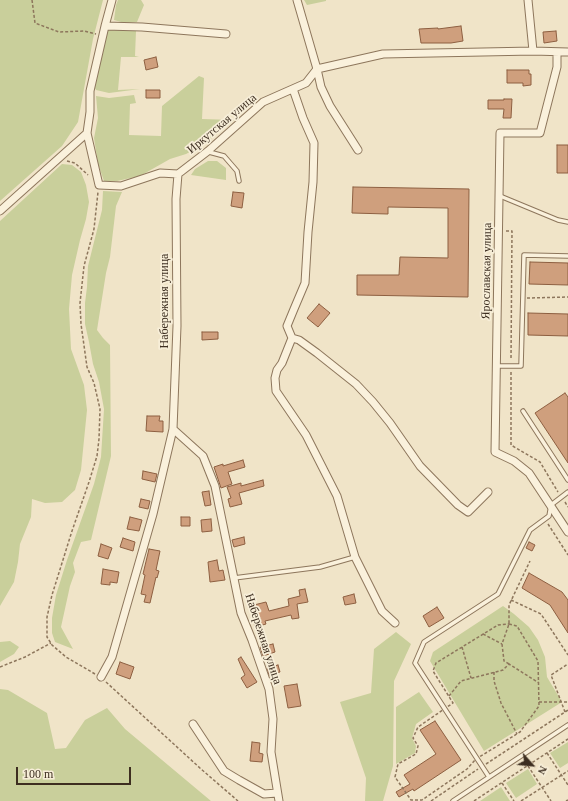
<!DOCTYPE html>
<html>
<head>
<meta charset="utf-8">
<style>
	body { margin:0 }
	#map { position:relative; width:568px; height:801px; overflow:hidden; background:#f0e4c8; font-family:"Times New Roman",serif }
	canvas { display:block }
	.north { position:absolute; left:512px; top:745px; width:40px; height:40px; -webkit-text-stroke:3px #f7eed8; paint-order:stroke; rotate:117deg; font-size:11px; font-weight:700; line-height:16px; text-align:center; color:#3d2e20 }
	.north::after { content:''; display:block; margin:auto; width:14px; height:18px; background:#3d2e20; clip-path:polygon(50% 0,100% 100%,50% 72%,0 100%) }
	.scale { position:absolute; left:16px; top:767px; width:115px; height:18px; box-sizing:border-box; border:2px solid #3d2e20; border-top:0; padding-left:5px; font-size:12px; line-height:14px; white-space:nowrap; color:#3d2e20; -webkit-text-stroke:3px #f7eed8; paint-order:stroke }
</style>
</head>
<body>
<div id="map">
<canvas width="568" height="801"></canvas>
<div class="north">N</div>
<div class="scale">100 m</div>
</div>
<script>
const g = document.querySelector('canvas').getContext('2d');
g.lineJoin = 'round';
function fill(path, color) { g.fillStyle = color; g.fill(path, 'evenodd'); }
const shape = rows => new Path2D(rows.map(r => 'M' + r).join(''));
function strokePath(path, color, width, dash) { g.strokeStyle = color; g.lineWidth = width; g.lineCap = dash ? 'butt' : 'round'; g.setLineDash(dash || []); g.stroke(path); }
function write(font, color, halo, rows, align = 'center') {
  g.font = font + ' "Times New Roman",serif'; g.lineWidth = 3.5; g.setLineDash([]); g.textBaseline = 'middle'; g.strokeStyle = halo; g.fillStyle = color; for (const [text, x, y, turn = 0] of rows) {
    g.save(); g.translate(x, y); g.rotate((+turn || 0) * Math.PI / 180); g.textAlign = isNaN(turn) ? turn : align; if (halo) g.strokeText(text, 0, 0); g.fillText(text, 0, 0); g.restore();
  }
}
fill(shape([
	[0,0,103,0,93,39,78,122,62,146,0,201],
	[118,0,141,0,144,5,137,22,125,23,114,20,116,5],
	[304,0,326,0,326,1,307,5],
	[119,29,136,31,135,56,139,57,121,57,118,90,140,89,109,93,96,90,94,87,104,41,108,30],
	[199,76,204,78,202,119,234,120,203,145,186,154,170,159,140,176,117,181,104,181,98,164,94,138,98,118,96,96,109,98,134,95,136,103,130,104,129,135,161,136,162,106],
	[208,161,217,161,226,168,226,180,191,175,195,169],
	[62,164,72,165,81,172,86,185,89,202,86,219,80,240,72,275,69,309,71,349,84,385,87,410,81,470,75,490,62,502,45,503,32,499,31,517,20,544,18,562,14,582,0,606,0,221],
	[103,191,122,192,116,206,110,257,106,273,97,330,103,338,110,345,111,456,91,540,81,542,73,563,75,572,70,586,61,627,73,649,55,642,52,633,52,618,56,595,67,560,94,484,101,457,104,409,99,382,93,364,89,342,85,324,85,303,87,287,88,266,102,210],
	[503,606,514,614,529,627,538,640,545,657,547,677,562,702,484,751,430,661,433,652],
	[396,632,411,644,394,681,393,766,383,801,365,801,366,778,340,702,371,693,374,649],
	[10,641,19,647,14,654,0,662,0,642],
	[0,689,8,690,47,713,55,749,66,748,85,720,107,708,125,729,211,801,0,801],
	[419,692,433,712,416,724,412,738,416,746,415,753,396,764,396,707],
	[568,742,568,763,560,768,550,753],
	[528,769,537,784,516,798,506,783],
	[501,787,510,801,480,801]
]), '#c9cf9b');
const building = shape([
	[461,26,463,41,451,43,421,43,419,29,438,28,438,29,461,26],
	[556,31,557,41,544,43,543,32,556,31],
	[156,57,158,67,146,70,144,60,156,57],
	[507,70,529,70,529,74,531,74,531,85,523,86,523,83,507,83,507,70],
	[146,90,160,90,160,98,146,98,146,90],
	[504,99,512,99,511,118,503,118,504,109,488,109,488,100,504,100,504,99],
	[557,145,568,145,568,173,557,173,557,145],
	[353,187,469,189,468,297,357,295,357,275,399,275,400,257,448,258,448,208,388,207,388,214,352,213,353,187],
	[233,192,244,193,242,208,231,206,233,192],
	[530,262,568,263,568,285,529,284,530,262],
	[319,304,330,313,318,327,307,318,319,304],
	[528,313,568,314,568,336,528,335,528,313],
	[202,332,218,332,218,339,202,340,202,332],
	[565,393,568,397,568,463,535,413,565,393],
	[147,416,160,416,159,421,163,421,163,432,146,431,147,416],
	[243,460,245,467,228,472,232,484,221,488,214,467,223,464,223,466,243,460],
	[143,471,157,474,155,482,142,479,143,471],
	[263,480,264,486,239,493,242,504,230,507,228,499,231,498,227,487,241,483,241,486,263,480],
	[209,491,211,505,205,506,202,492,209,491],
	[141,499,150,501,148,509,139,507,141,499],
	[130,517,142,520,139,531,127,529,130,517],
	[181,517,190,517,190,526,181,526,181,517],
	[211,519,212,531,202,532,201,520,211,519],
	[244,537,245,544,234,547,232,540,244,537],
	[123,538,135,542,133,551,120,547,123,538],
	[529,542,535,545,532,551,526,548,529,542],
	[101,544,112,548,108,559,98,556,101,544],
	[149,549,160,551,156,570,159,571,157,578,156,577,150,603,144,602,146,595,141,594,145,575,143,574,149,549],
	[217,560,219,571,223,570,225,580,210,582,208,562,217,560],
	[103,569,119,572,117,583,110,582,110,585,101,584,103,569],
	[529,573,562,592,568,600,568,633,550,605,522,588,529,573],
	[305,589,308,602,297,604,299,618,292,619,291,615,265,621,266,624,255,627,250,606,266,602,269,611,289,606,288,599,300,596,299,590,305,589],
	[354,594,356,603,345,605,343,597,354,594],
	[437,607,444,618,429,627,423,616,437,607],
	[273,644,275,652,263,656,260,647,273,644],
	[241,657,257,682,247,688,241,678,245,675,238,659,241,657],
	[120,662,134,667,130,679,116,674,120,662],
	[278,665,280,672,269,675,267,668,278,665],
	[297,684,301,706,288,708,284,686,297,684],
	[435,721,461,760,414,791,413,789,399,797,396,792,410,784,404,775,436,754,420,730,435,721],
	[252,742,260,743,259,753,263,754,262,762,250,761,252,742]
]);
fill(building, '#cf9f7d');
strokePath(building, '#8d5f41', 1);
const service = shape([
	[209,152,224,156,237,171,239,181],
	[500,196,558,220,568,222],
	[496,366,521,366,524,255,568,256],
	[523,411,568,480],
	[234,578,320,567,355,557],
	[489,777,415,663,424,642,498,594,530,530,549,516,551,505,568,492],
	[453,801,568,725]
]);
const minor = shape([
	[112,0,105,26,90,91,90,112,87,133,99,185,121,186,160,173,178,174,208,151,263,102,306,83,317,69,383,54,533,51,568,52],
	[297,0,317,69,321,87,330,106,358,150],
	[528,0,533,51],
	[105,26,142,27,226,34],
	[557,53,557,67,540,133,500,133,495,452,514,461,529,473,568,532],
	[293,89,303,118,314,143,313,182,308,232,305,283,294,309,287,326,292,338,299,340,317,353,356,384,373,402,390,423,420,466,458,505,468,512,488,492],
	[0,211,87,133],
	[292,338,282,363,277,370,275,378,276,391,306,435,337,496,355,557,382,611,395,623],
	[173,429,203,456,215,486,241,613,252,640,269,689,273,719,271,752,279,801],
	[101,677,112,657,153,514,173,429,177,326,176,199,178,174],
	[193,724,224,771,239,780,264,794,277,793]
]);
strokePath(service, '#8d765c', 5.5);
strokePath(minor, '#8d765c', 9);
strokePath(shape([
	[32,0,35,23,59,32,84,31,96,34],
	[67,161,75,163,88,175],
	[506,231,512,231,511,360],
	[527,298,568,297],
	[511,372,511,445,540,462,558,492],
	[565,502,568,507],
	[548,524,568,555],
	[511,600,541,614,568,655],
	[509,624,517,626,538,661,539,706,520,732,476,759,467,769,422,800,411,800,395,777,398,764,416,754,418,746,413,738,418,727,453,703,433,671,436,663,498,625,509,624],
	[483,634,502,644],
	[462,647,471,678],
	[509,664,504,661,502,644,509,624,509,605,530,561],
	[0,667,25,657,51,643],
	[494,672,494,681,501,703,517,734],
	[95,674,66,657,52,645,47,637,47,617,52,595,72,531,89,482,97,456,99,439,100,409,94,383,87,367,81,324,80,303,84,266,94,229,98,192],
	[106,682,201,769,238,801],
	[449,696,461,681,503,670,509,664,539,683],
	[539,702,568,702],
	[565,712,551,675,568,664],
	[547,753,568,785],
	[486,764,568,710],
	[528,766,551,801],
	[502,783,514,801],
	[431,801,478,769],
	[474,801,568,739],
	[521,801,568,771],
	[566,801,568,800]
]), '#8d765c', 1.5, [3, 2]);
strokePath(service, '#faf1dc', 3.5);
strokePath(minor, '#faf1dc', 7);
write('12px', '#3d2e20', '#f7eed8', [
	["Иркутская улица",222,124,-40],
	["Ярославская улица",487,271,-89],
	["Набережная улица",165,301,-90],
	["Набережная улица",263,639,72]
]);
</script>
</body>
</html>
